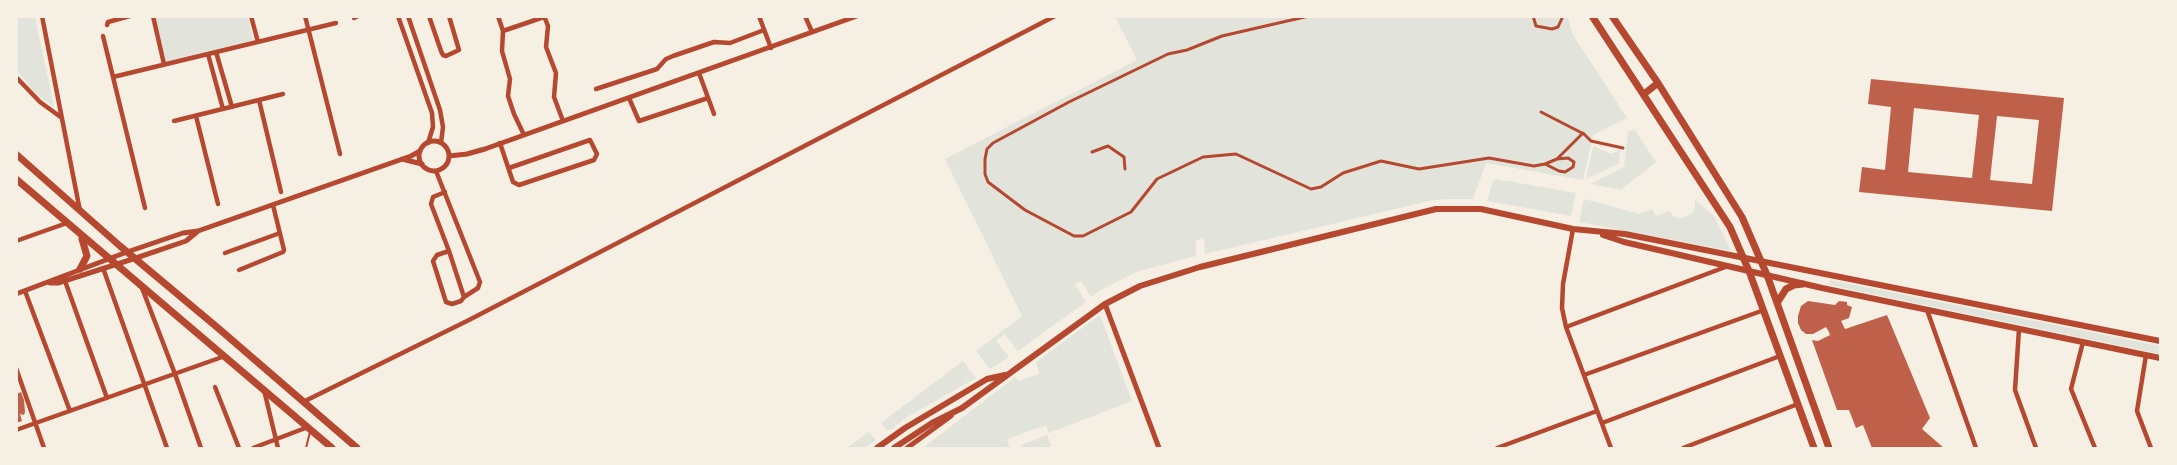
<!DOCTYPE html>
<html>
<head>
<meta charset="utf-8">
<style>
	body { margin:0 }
	#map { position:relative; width:2177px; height:465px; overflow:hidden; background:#f6efe4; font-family:Roboto,sans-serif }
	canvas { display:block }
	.frame { position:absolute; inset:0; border:18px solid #f6efe4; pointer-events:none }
</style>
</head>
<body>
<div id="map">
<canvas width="2177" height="465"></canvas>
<div class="frame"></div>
</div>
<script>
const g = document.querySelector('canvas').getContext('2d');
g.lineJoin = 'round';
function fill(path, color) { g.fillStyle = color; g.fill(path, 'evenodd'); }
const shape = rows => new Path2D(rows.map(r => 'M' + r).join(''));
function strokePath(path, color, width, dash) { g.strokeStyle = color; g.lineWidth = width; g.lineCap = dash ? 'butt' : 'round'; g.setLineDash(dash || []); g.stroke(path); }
fill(shape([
	[16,17,35,17,54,107,36,94,17,71],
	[155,17,248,17,253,40,167,64],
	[1115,17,1568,17,1573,35,1627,118,1593,135,1583,180,1486,163,1473,199,1443,199,1429,201,1205,254,1204,238,1196,241,1196,256,1136,272,1101,290,1091,297,1081,281,1075,285,1086,302,1018,351,1004,334,996,341,1009,357,990,369,976,351,1022,316,945,159,1137,60],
	[1634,129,1656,162,1621,190,1590,184,1624,167,1628,132],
	[1593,146,1611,154,1620,150,1619,163,1586,179],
	[1496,179,1576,193,1571,216,1487,201,1493,181],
	[1584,199,1640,214,1652,209,1656,216,1669,211,1674,217,1683,218,1692,213,1695,208,1695,200,1714,216,1731,251,1579,222],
	[1830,280,2160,346,2160,354,1829,285],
	[1100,315,1132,401,1049,433,1046,425,1013,437,1007,440,1010,448,925,448,924,447,1015,377,1018,381,1039,374,1036,362],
	[963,361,976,378,907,417,891,430,886,430,881,423],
	[869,432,876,440,865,448,846,448],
	[1047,435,1052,448,1022,448,1021,445]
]), '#e2e4dc');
fill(shape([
	[1871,79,2064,98,2052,211,1859,192,1862,167,1885,170,1891,107,1868,104],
	[1914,108,1979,115,1972,178,1908,172],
	[1997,116,2039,120,2032,184,1990,180],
	[1808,301,1835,305,1839,301,1847,302,1847,305,1852,307,1849,318,1841,321,1845,329,1887,315,1930,418,1922,429,1944,448,1872,448,1863,425,1856,428,1849,410,1837,410,1812,340,1818,341,1830,335,1829,332,1826,327,1813,334,1806,334,1801,330,1798,323,1798,316,1801,306],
	[21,392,24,400,25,412,24,415,20,414,22,421,16,423,16,394]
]), '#bf614a');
strokePath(shape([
	[306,448,310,432]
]), '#b5482f', 2);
strokePath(shape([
	[1309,16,1222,36,1187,50,1168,54,1069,102,993,143,987,149,985,159,985,174,988,182,1025,210,1074,236,1083,236,1131,212,1157,179,1203,157,1236,154,1311,189,1321,187,1343,173,1381,161,1419,169,1489,158,1534,166,1545,164],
	[1533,16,1536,26,1552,29,1558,27,1563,16],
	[1541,112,1582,133],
	[1092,152,1108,146,1124,157,1125,169],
	[1557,159,1568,158,1574,162,1573,167,1565,172,1559,171,1545,164,1557,159,1583,133,1591,141,1623,148]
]), '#b5482f', 3);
strokePath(shape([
	[42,16,80,211],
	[153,16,164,64],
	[251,16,258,42],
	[305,16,340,154],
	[398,16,432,113,433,127,428,143],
	[408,16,440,110,443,127,441,143],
	[429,16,441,51,443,55,446,56,459,50,449,16],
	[498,16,503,31,502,51,510,79,508,96,514,114,524,135],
	[544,16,548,26,546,47,556,73,554,97,563,121],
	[759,16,771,48],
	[805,16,812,32],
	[354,18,358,16],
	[107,25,108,22,130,16],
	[503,31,544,17],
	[103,36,145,208],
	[216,52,232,107],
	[208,54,223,109],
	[699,73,714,114],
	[16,77,40,102,62,118],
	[113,77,336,23],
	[596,89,657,69,666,59,673,56,714,42,730,43,764,30],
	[629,98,639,121,708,98],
	[259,100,281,192],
	[196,116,218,204],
	[174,121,283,94],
	[500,143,513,182,519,185,594,160,597,154,590,140,509,168],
	[436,171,480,282,478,288,464,297],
	[445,192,433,197,431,204,449,251,464,297,461,301,452,304,446,302,433,261,437,255,449,251],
	[1573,229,1563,284,1562,308,1566,327,1611,448],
	[16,241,67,223],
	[225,253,280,233],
	[103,268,167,448],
	[239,270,283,252,284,250,273,205],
	[65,281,107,398],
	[142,288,175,374,201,448],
	[25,291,70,411],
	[1927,310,1976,448],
	[1566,327,1728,266],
	[2019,329,2015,390,2036,448],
	[2083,342,2071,389,2095,448],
	[2146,355,2137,411,2151,448],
	[16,368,44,448],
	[1584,375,1764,310],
	[215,387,239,448],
	[264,390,278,448],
	[303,402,469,320,1055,16],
	[1602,423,1780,356],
	[16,430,225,356],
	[253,448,308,427],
	[1497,448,1597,411],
	[1683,448,1798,404]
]), '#b5482f', 4.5);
strokePath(shape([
	'419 156a15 15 0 1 1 30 0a15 15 0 1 1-30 0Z',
	[449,156,467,154,485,149,857,16],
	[402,159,422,164],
	[50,283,58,283,136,258,186,241,197,232],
	[16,294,127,252,183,233,198,231,411,156,420,151],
	[1105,304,1159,448],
	[907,448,951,416]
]), '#b5482f', 5);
strokePath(shape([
	[1603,235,1624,242,1822,288,2160,358],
	[877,448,905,428,987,379,1005,375],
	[894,448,932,423,962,408,1105,304,1140,286,1200,267,1436,209,1481,209,1573,229,1625,234,2160,341]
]), '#b5482f', 6);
strokePath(shape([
	[1592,16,1730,227,1749,271,1814,448],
	[1612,16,1658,83,1742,217,1767,275,1829,448],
	[1644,94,1658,83],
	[16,154,120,246,218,328,357,448],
	[16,179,332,448],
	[80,269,87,256,82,239],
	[1777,303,1786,289,1794,285,1803,284]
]), '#b5482f', 7);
</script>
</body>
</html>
